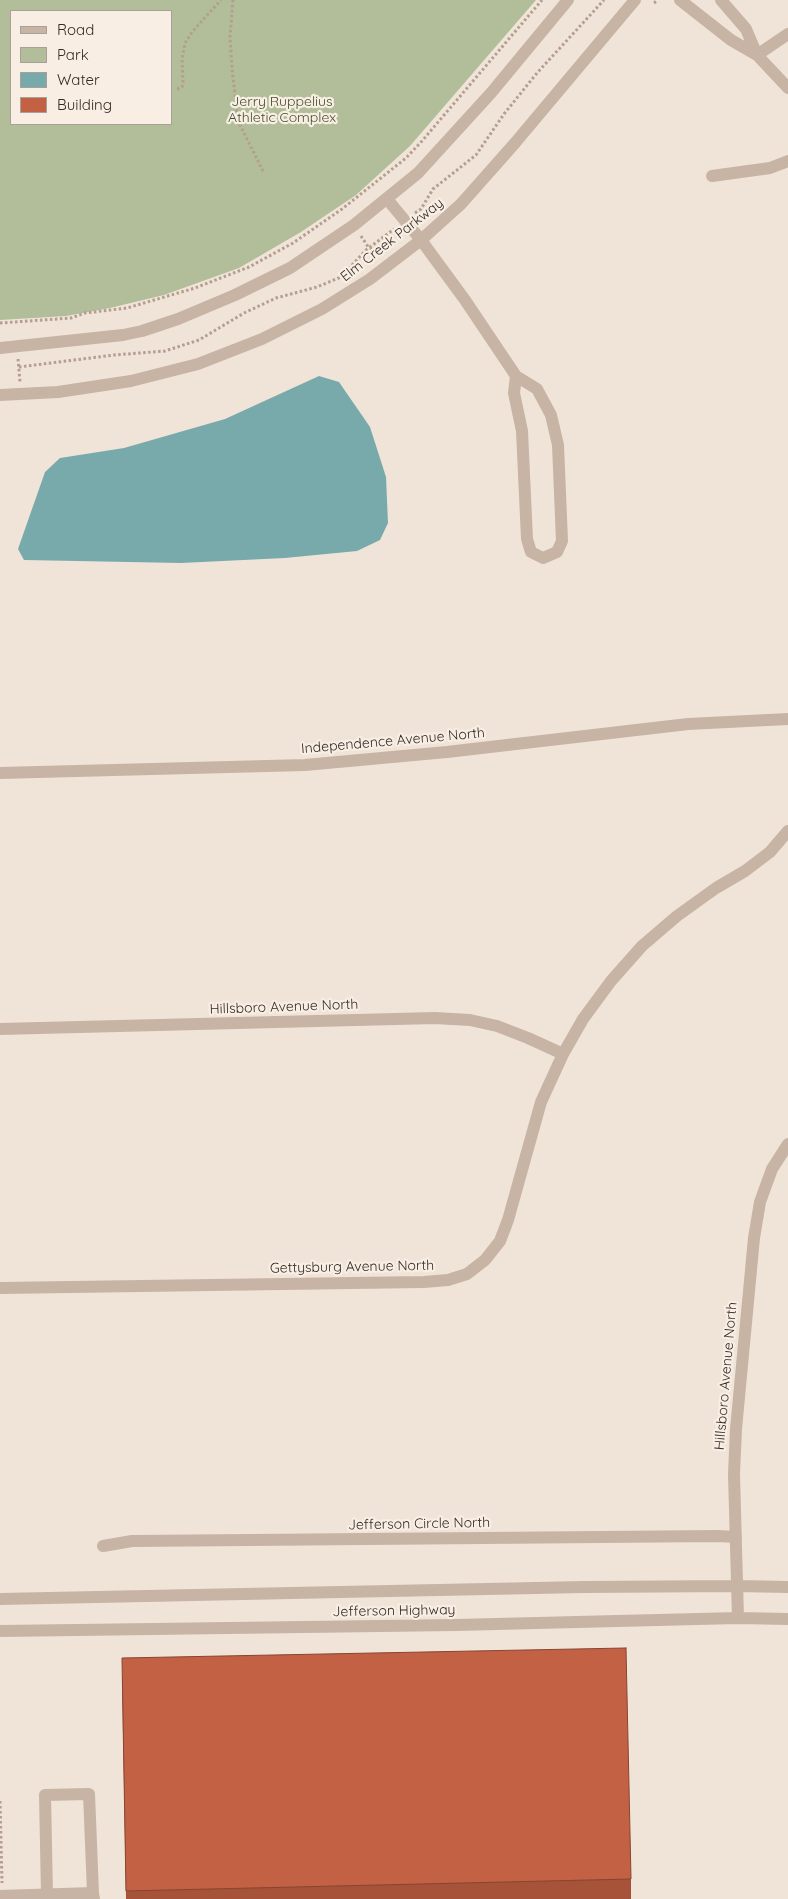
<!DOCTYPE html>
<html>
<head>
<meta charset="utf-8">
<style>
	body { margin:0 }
	#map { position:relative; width:788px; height:1899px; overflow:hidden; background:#f0e4d8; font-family:Quicksand,sans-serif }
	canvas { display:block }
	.legend { position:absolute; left:10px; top:10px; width:162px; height:115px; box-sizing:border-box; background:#f8eee4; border:1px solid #a9a098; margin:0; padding:6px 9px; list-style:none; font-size:15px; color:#332a26 }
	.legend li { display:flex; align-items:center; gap:10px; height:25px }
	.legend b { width:25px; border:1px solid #a9a098 }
</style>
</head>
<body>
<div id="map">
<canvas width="788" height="1899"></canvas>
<ul class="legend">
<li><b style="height:6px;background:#c7b4a4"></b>Road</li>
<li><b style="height:14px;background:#b2be99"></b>Park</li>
<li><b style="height:14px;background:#78aaac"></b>Water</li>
<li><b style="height:14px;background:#c26144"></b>Building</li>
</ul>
</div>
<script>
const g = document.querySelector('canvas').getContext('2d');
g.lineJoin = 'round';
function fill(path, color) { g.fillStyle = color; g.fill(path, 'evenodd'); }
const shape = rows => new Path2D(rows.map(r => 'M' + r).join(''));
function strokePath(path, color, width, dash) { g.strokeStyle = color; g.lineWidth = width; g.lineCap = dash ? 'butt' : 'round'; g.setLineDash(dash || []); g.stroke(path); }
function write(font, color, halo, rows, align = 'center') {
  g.font = font + ' Quicksand,sans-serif'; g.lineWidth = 4.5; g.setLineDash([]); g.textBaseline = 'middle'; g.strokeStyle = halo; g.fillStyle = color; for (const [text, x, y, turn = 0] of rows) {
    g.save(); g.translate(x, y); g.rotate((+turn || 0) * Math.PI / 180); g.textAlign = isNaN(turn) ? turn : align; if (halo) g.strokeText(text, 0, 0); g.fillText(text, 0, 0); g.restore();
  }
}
fill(shape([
	[0,0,536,0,410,146,356,195,301,232,239,268,164,295,110,308,66,316,0,320],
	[11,11,171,11,171,124,11,124]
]), '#b2be99');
fill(shape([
	[319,376,339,382,370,427,386,477,388,523,380,540,357,551,285,558,181,563,24,560,18,549,45,472,60,458,124,448,225,419]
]), '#78aaac');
strokePath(shape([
	[233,0,230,37,232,68,237,113,240,125,263,171],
	[654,3,658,0],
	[177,89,182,87,183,82,182,59,185,43,192,32,221,0],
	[415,213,421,209,433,189,476,155,504,114,537,73,604,0],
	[361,236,369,248,389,249],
	[0,323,71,318,85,313,127,308,195,288,249,267,293,243,342,209,406,158,422,141,542,0],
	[18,359,20,382],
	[19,367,114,355,165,351,199,340,244,313,276,298,317,287,341,277,366,250,394,229],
	[0,1801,2,1883]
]), '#b39e8f', 3, [2.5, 2.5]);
strokePath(shape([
	[680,0,731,40,757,55,788,88],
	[721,0,746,29,757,55],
	[757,55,788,34],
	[712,176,770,168,788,161],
	[387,199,421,240,465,300,516,376,537,389,551,415,558,445,562,541,557,552,543,558,531,552,527,539,522,431,514,393,516,376],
	[0,348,123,335,142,331,178,319,235,295,290,268,354,225,418,173,491,93,568,0],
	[0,395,58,392,131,381,198,364,262,339,322,309,370,279,421,240,461,204,515,143,635,0],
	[0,773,305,765,447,752,688,724,788,719],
	[0,1029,435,1018,470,1020,497,1026,528,1038,563,1054],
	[0,1288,424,1282,448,1280,467,1274,485,1260,500,1241,508,1220,541,1102,563,1054,583,1019,611,981,642,946,677,916,716,888,745,871,770,852,788,831],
	[103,1546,132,1541,718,1536,736,1537],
	[0,1599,584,1587,737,1586,788,1587],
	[738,1618,734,1474,736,1429,754,1238,760,1202,772,1169,788,1144],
	[0,1631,456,1625,738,1618,788,1619],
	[47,1895,45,1795,89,1794,93,1893],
	[0,1896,93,1893,94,1899]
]), '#c7b4a4', 12);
fill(shape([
	[122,1678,631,1879,631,1899,126,1899]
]), '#a7533a');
const building = shape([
	[626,1648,631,1879,126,1891,122,1658,626,1648]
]);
fill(building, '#c26144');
strokePath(building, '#884430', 1);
write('14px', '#43502a', '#f8eee4', [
	["Jerry Ruppelius",282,102],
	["Athletic Complex",282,118]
]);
write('14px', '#332a26', '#f8eee4', [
	["Elm Creek Parkway",392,240,-38],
	["Independence Avenue North",393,741,-5],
	["Hillsboro Avenue North",284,1007,-2],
	["Gettysburg Avenue North",352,1267,-1],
	["Hillsboro Avenue North",726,1376,-85],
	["Jefferson Circle North",419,1524,-1],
	["Jefferson Highway",394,1611,-1]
]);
</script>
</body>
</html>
